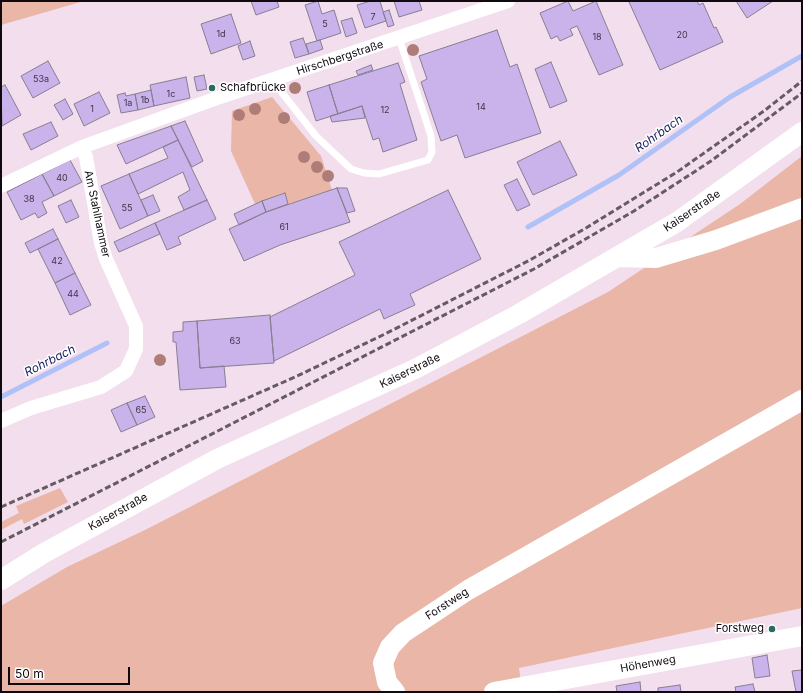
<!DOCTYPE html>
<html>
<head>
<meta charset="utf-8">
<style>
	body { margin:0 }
	#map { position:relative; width:803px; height:693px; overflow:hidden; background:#f2deed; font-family:Inter,sans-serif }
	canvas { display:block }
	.frame { position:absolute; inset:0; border:2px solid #100a0f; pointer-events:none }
	.scale { position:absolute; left:8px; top:667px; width:122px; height:18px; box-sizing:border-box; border:2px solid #100a0f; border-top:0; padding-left:5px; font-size:12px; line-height:14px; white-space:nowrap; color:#100a0f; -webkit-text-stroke:3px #fff; paint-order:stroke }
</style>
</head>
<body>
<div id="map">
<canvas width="803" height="693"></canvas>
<div class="frame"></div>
<div class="scale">50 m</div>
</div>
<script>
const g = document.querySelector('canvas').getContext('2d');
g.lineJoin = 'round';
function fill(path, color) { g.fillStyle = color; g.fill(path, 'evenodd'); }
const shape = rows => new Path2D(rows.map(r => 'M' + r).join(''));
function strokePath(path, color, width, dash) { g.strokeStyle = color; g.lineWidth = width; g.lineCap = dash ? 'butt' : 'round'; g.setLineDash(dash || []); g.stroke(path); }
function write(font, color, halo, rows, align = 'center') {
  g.font = font + ' Inter,sans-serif'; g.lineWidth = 3; g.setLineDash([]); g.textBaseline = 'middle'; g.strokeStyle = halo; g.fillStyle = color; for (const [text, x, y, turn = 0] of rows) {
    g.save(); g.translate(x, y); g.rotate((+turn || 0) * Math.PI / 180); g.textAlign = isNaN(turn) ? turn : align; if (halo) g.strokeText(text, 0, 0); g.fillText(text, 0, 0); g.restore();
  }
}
fill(shape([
	[1,1,84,1,1,25],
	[272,97,321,156,332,190,288,204,285,193,255,204,231,151,232,111],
	[802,156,802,608,519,668,522,692,1,692,1,606,67,567,147,529,608,292,740,204],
	[60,488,68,502,24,524,22,519,1,530,1,522,19,513,16,506]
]), '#e9b6a7');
strokePath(shape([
	[528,227,619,175,730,97,802,56],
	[1,397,107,343]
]), '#b0c1f8', 5);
const building = shape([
	[251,1,277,1,279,7,256,15,251,1],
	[318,1,322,14,334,10,341,33,317,41,305,5,318,1],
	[371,1,380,1,386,21,365,28,357,5,371,1],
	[394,1,419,1,422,10,399,17,394,1],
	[568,1,573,11,596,1,623,65,599,75,577,26,570,29,573,35,560,41,557,36,551,39,540,13,568,1],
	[632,1,697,1,699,5,703,3,714,28,716,27,723,42,660,70,629,2,632,1],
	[736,1,773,1,747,18,736,1],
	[389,10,394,25,388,27,383,12,389,10],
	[231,14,241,43,211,54,201,24,231,14],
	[352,18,357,33,346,37,341,21,352,18],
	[497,30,510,67,517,64,541,133,465,158,457,135,441,141,421,82,427,79,419,56,497,30],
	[303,38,309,54,295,58,290,42,303,38],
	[320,40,323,49,309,54,306,44,320,40],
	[250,41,255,56,243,60,238,46,250,41],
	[48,61,60,83,33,98,21,76,48,61],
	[551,62,567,101,550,108,535,69,551,62],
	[398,63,405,82,400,84,417,140,383,152,379,138,373,140,362,106,338,114,329,85,398,63],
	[371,65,373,70,358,75,356,71,371,65],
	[204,75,207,89,197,91,194,77,204,75],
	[186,77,190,98,154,106,150,85,186,77],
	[5,85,21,115,2,126,1,87,5,85],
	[329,85,338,114,316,121,307,92,329,85],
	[151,90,154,106,138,110,135,94,151,90],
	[99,92,110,113,84,126,74,104,99,92],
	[125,93,126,96,135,94,138,110,121,113,117,95,125,93],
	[65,99,73,114,63,120,54,105,65,99],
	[362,106,365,118,332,122,330,116,362,106],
	[185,121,203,161,192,167,171,126,185,121],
	[51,122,58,136,31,150,23,134,51,122],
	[171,126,178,140,126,164,117,145,171,126],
	[178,140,207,200,184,210,178,197,190,190,183,172,138,194,129,174,168,158,163,147,178,140],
	[560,141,577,175,533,195,517,162,560,141],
	[70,160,82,182,54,196,42,174,70,160],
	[42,174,54,196,42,202,47,213,38,218,35,213,21,220,7,192,42,174],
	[129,174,148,216,120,229,101,186,129,174],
	[517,179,530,205,517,211,504,185,517,179],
	[337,188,350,222,280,245,244,261,229,229,266,212,337,188],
	[337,188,347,188,355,211,347,213,337,188],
	[448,190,481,259,410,294,415,305,384,319,380,309,274,361,270,317,355,275,339,242,448,190],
	[285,193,288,204,266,212,262,201,285,193],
	[153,195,160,211,148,216,141,200,153,195],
	[71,200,79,217,66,223,58,206,71,200],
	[207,200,216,219,178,237,181,244,167,250,155,223,207,200],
	[262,201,266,212,239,225,234,214,262,201],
	[155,223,160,234,119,252,114,242,155,223],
	[53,229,58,239,30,253,25,243,53,229],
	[58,239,75,273,55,283,38,249,58,239],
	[75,273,91,305,70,315,55,283,75,273],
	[270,315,274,363,200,368,197,321,270,315],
	[197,321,200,368,224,366,226,387,180,390,176,342,173,342,173,332,183,331,183,322,197,321],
	[145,396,155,417,137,425,127,403,145,396],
	[127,403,137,425,121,432,111,410,127,403],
	[767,655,770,676,755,678,752,658,767,655],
	[802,670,802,692,796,692,792,671,802,670],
	[640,682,641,692,617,692,616,686,640,682],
	[753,684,755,692,736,692,735,687,753,684],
	[680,685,681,692,658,692,658,688,680,685]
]);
fill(building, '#c9b3ea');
strokePath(building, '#867e92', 1);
strokePath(shape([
	[272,80,316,136,351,169,364,173,379,174,428,160,432,152,431,136,399,38]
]), '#fff', 7);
strokePath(shape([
	[1,186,82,147,220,97,508,1],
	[1,421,31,408,101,387,126,371,136,349,136,326,106,259,101,243,86,157,82,147]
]), '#fff', 14);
strokePath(shape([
	[619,257,656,258,716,240,802,208],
	[1,580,44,553,217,459,417,368,519,314,677,222,802,132],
	[395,692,387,682,383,663,390,647,403,633,468,590,802,400],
	[494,692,802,636]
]), '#fff', 20);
strokePath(shape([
	[1,507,295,377,385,334,530,260,586,228,677,172,764,111,802,81],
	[1,542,534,269,634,211,711,161,802,93]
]), '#665b63', 3, [6, 3]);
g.fillStyle = '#af7d78';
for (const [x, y] of [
	[413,50],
	[295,88],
	[255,109],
	[239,115],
	[284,118],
	[304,157],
	[317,167],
	[328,176],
	[160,360]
]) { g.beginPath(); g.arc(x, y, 6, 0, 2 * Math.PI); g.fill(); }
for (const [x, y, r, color] of [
	[212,88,4,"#276c5e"],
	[772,629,4,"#276c5e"]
]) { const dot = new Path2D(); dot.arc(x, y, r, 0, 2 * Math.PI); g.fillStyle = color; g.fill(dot); strokePath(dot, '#fff', 1.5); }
write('9px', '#3e3446', null, [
	["7",373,17],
	["5",325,24],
	["1d",221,34],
	["20",682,35],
	["18",597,37],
	["53a",41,79],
	["1c",171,94],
	["1b",145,100],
	["1a",128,103],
	["14",481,107],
	["1",92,109],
	["12",385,110],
	["40",62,178],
	["38",29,199],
	["55",127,208],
	["61",284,227],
	["42",57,261],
	["44",73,294],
	["63",235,341],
	["65",141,410]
]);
write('11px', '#100a0f', '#fff', [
	["Hirschbergstraße",340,58,-18],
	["Kaiserstraße",692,211,-34],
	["Am Stahlhammer",97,214,78],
	["Kaiserstraße",410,371,-26],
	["Kaiserstraße",118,512,-29],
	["Forstweg",447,604,-33],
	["Höhenweg",648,664,-10]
]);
write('11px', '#100a0f', '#fff', [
	["Schafbrücke",220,88],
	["Forstweg",764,629,"right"]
], 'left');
write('italic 12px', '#18205e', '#fff', [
	["Rohrbach",659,134,-35],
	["Rohrbach",50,361,-27]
]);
</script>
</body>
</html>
